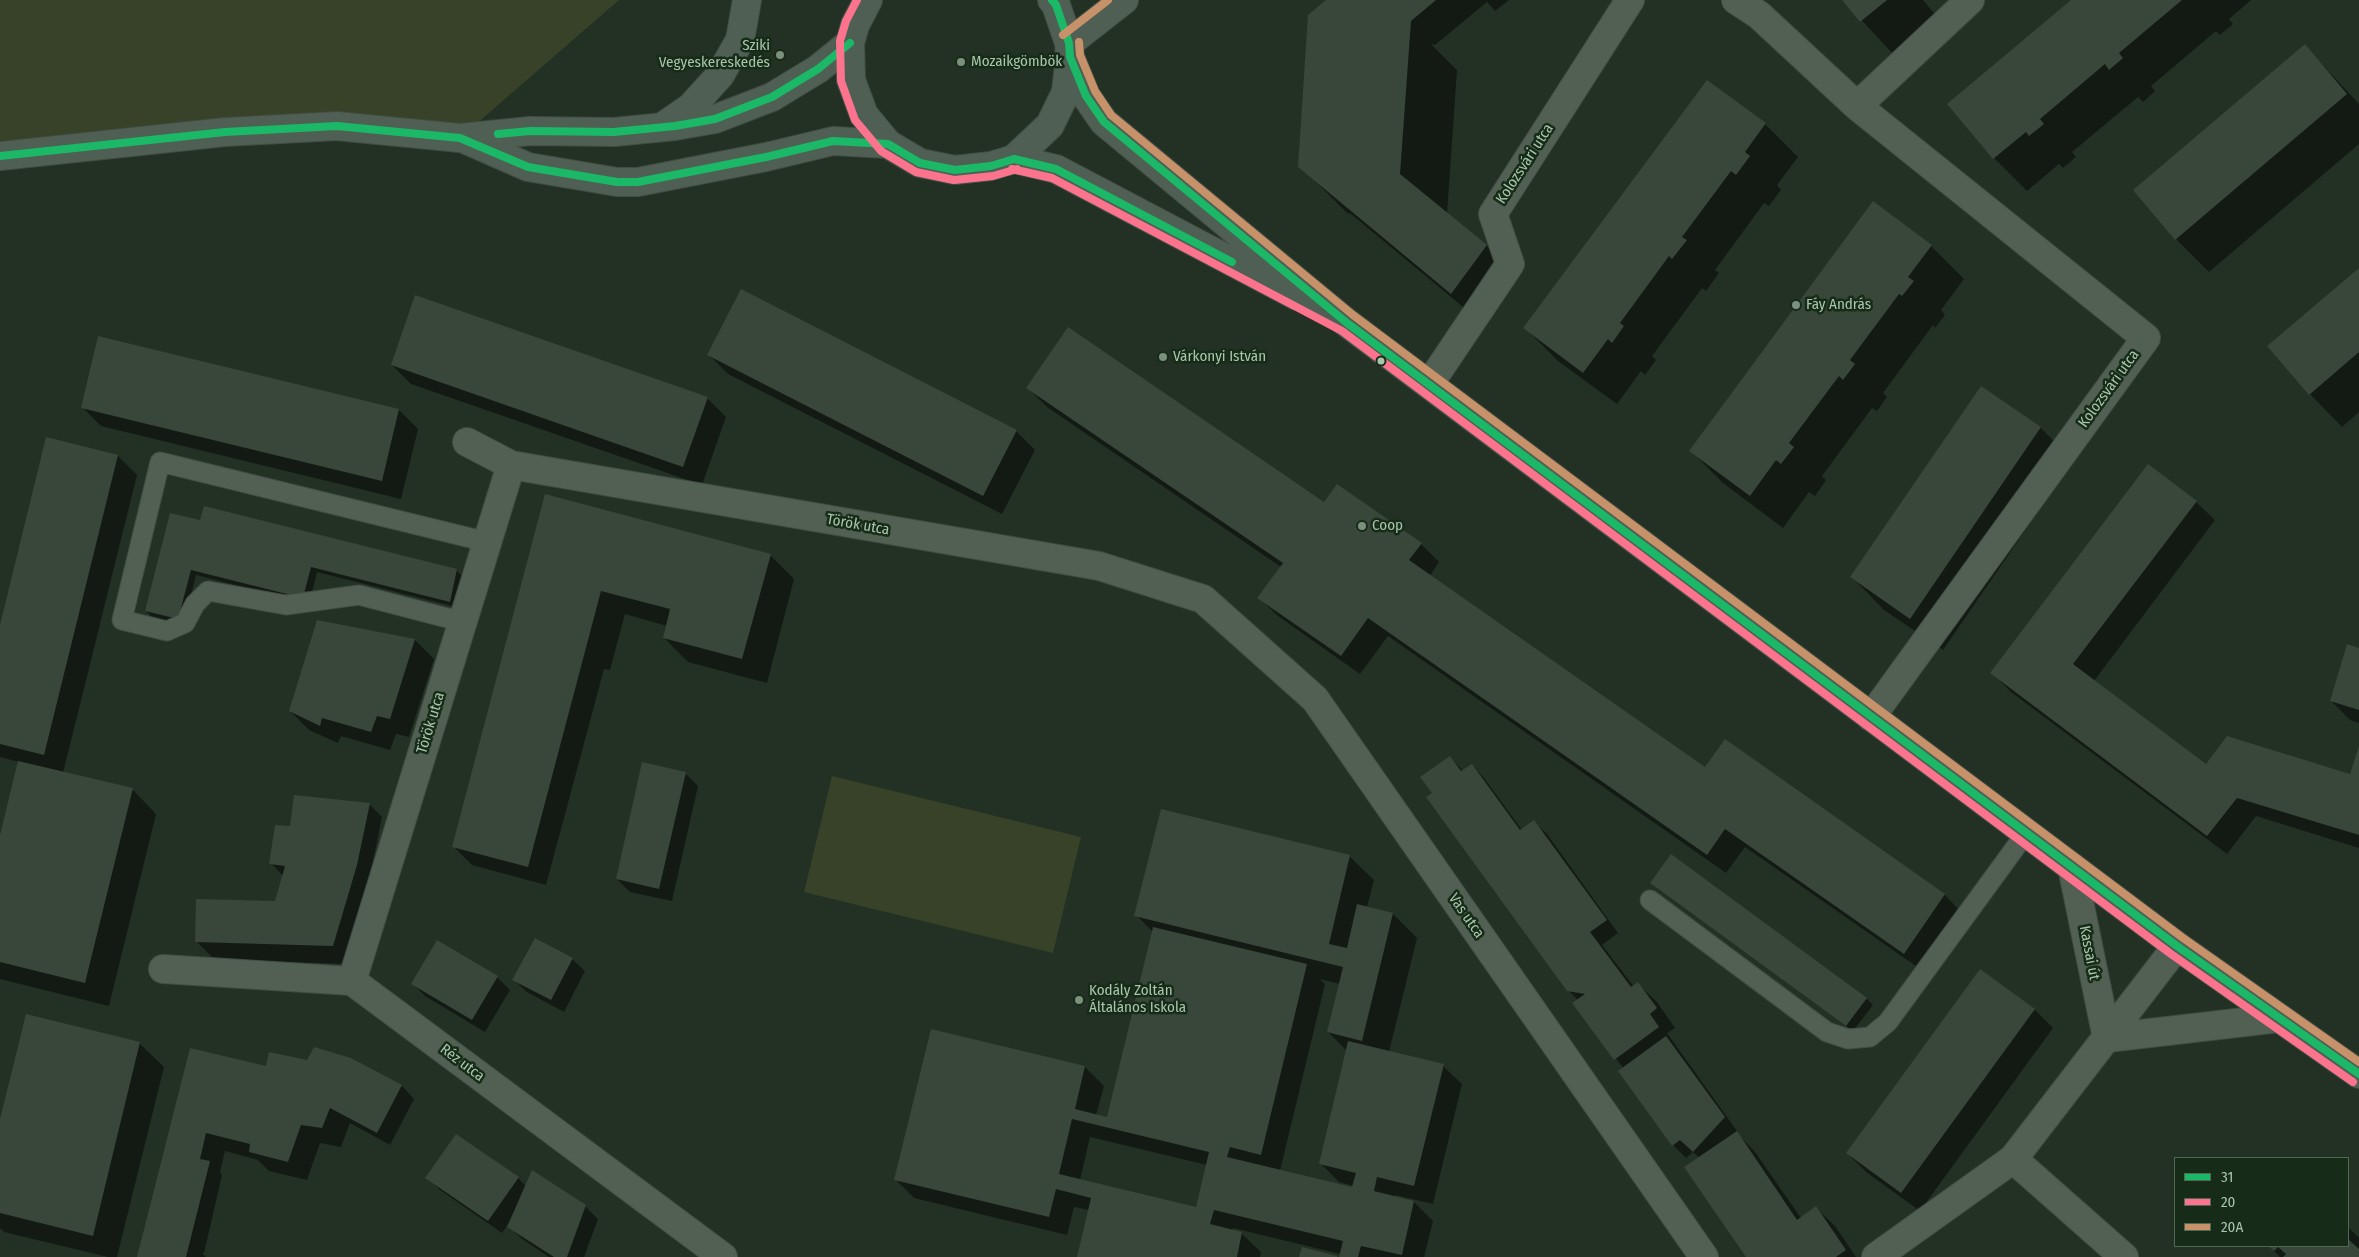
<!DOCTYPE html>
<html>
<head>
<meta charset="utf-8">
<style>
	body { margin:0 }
	#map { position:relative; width:2359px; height:1257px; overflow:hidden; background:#233124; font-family:"Fira Sans Condensed",sans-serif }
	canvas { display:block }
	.legend { position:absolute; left:2174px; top:1157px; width:175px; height:90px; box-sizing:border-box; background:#162c18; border:1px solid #516954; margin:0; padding:6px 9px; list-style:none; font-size:15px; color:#aac5ad }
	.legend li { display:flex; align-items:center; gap:10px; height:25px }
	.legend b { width:25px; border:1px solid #516954 }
</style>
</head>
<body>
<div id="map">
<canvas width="2359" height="1257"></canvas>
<ul class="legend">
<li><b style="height:6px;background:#1ab867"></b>31</li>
<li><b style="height:6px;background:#fc738d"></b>20</li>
<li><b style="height:6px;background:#c7916a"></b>20A</li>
</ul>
</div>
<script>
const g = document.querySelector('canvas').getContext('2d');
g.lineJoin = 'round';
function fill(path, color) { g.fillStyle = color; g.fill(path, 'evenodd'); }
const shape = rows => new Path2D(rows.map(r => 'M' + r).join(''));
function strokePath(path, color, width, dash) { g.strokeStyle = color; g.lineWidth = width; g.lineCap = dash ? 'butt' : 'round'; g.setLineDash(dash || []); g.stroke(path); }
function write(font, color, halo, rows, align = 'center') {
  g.font = font + ' "Fira Sans Condensed",sans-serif'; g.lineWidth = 5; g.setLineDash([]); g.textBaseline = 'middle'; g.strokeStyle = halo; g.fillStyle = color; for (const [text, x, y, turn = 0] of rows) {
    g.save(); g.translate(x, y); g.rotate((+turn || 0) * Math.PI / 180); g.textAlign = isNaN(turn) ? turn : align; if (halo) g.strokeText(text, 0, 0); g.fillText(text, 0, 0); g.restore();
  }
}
fill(shape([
	[0,0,619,0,460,138,405,131,0,156],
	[832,776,1081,837,1053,953,804,892]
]), '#384228');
fill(shape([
	[1328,0,1509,0,1495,11,1487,2,1435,45,1431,44,1457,70,1447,214,1486,245,1511,270,1475,317,1351,214,1347,213,1300,166],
	[1843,0,1923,0,1938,18,1893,54],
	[2073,0,2251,0,2229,19,2233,24,2220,35,2216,31,2151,86,2155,91,2143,102,2138,97,2072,152,2076,157,2063,168,2059,164,2027,191,1994,158,1949,105],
	[2305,46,2359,104,2359,144,2209,272,2176,239,2135,190],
	[1707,82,1765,124,1798,157,1777,185,1781,190,1769,206,1764,203,1715,270,1719,273,1706,291,1702,288,1652,356,1656,360,1645,375,1641,371,1617,404,1558,361,1525,328],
	[1931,246,1964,279,1941,310,1945,315,1935,328,1933,325,1883,393,1887,397,1877,411,1872,408,1822,476,1826,480,1815,496,1809,492,1783,528,1723,483,1690,450],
	[2359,270,2359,412,2342,427,2310,394],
	[99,337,399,410,418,429,401,499,101,426,82,407],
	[709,355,1016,431,1035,450,1002,514,728,374],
	[392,365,707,398,726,417,702,485,411,384],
	[1028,388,1421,544,1439,562,1430,576,1706,769,1725,741,1945,895,1963,914,1923,971,1745,847,1726,873,1388,636,1360,674,1278,616,1259,598,1281,567,1047,407],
	[1981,388,2041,428,2073,461,1943,650,1884,610,1852,577],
	[47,439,118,456,137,475,63,773,132,789,156,814,109,1006,0,979,0,840,19,762,0,757,0,631],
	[546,496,770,555,794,579,767,683,688,662,664,638,667,626,625,614,610,670,604,669,546,885,472,865,453,846],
	[2196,502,2215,520,2094,681,2206,765,2351,775,2359,748,2359,848,2256,816,2227,854,2011,692,1992,673],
	[205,507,457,571,463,577,456,607,317,572,309,604,196,575,184,625,152,617,146,611,201,522],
	[318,621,415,640,434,659,409,737,396,734,390,750,341,736,338,743,309,730,290,711],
	[2359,649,2359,723,2350,720,2331,701],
	[1450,757,1463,771,1472,765,1484,778,1522,830,1534,822,1547,834,1618,933,1602,945,1634,987,1638,984,1657,1002,1675,1028,1667,1033,1737,1131,1736,1132,1755,1152,1801,1218,1816,1208,1835,1226,1856,1257,1748,1257,1700,1158,1693,1152,1686,1158,1673,1145,1619,1071,1623,1068,1574,1003,1578,1000,1568,990,1433,793],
	[685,773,698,786,672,901,630,892,617,879],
	[369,804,382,817,352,964,215,960,196,941,276,902,283,876,271,863,291,827],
	[1349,856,1374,880,1367,907,1393,914,1417,938,1389,1052,1443,1066,1462,1084,1433,1204,1395,1195,1395,1198,1414,1202,1433,1221,1424,1257,1340,1257,1340,1254,1233,1228,1232,1231,1242,1234,1261,1252,1260,1257,1078,1257,1089,1210,1074,1207,1067,1235,914,1198,895,1179,1085,1067,1104,1086,1096,1115,1108,1118,1153,932,1136,915],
	[1320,979,1340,984,1328,1032,1347,1051,1320,1163,1339,1182,1354,1186,1353,1188,1280,1171,1325,984],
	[1090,1137,1207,1165,1196,1208,1080,1180],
	[1671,856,1867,999,1873,1005,1853,1031,1658,889,1652,883],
	[572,959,585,971,564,1012,527,992,514,980],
	[497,977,510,990,485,1032,425,996,413,984],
	[2035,1010,2053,1028,1920,1211,1866,1172,1847,1153],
	[139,1043,164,1067,117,1257,108,1257,4,1232,0,1228,0,1124],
	[350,1059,402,1086,414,1099,390,1145,350,1123,341,1147,320,1143,307,1180,269,1171,258,1160,225,1151,220,1172,222,1175,204,1253,202,1253,206,1257,138,1257,166,1151,267,1068,307,1062],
	[427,1177,518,1178,526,1186,585,1206,598,1219,584,1257,549,1257,522,1239,509,1227,510,1221,502,1233,440,1190],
	[2348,1227,2359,1238,2359,1257,2280,1257,2269,1246,2348,1246]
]), '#0007');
fill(shape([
	[1326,0,1436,0,1411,21,1400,174,1487,245,1451,294,1298,167,1308,15],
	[1842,0,1887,0,1860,22],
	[2071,0,2182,0,2119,53,2123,58,2109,70,2105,64,2040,119,2044,124,2029,136,2026,132,1993,159,1947,104],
	[2305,44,2347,94,2175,240,2133,190],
	[1707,80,1766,123,1745,152,1750,156,1736,175,1731,171,1682,237,1687,240,1672,259,1669,256,1620,323,1624,326,1612,343,1608,339,1583,373,1523,328],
	[1873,201,1932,245,1908,277,1914,281,1902,296,1899,294,1850,360,1855,364,1843,380,1839,376,1789,443,1794,447,1781,464,1776,460,1750,496,1689,451],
	[2359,268,2359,352,2309,395,2267,346],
	[741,289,1017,430,983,496,707,355],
	[415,295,708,397,683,467,391,365],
	[1068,327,1324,502,1337,484,1422,543,1409,560,1705,767,1725,739,1945,894,1904,954,1725,829,1707,855,1368,618,1341,656,1257,598,1283,563,1026,388],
	[98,336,399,409,382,481,81,408],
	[1981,386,2041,427,1910,619,1850,577],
	[46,437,118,455,44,755,0,744,0,625],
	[2148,464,2197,501,2073,664,2206,764,2227,736,2350,774,2359,746,2359,835,2237,798,2207,836,1990,673],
	[545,494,771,554,742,659,663,638,670,609,601,591,528,867,452,847],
	[204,506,457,569,450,602,311,567,303,598,191,570,178,619,145,611,170,513,200,520],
	[317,620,415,639,390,719,377,716,371,732,322,718,320,726,289,711],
	[2347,644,2359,648,2359,710,2330,701],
	[1450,756,1461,771,1472,764,1520,830,1534,820,1607,920,1590,932,1631,987,1638,982,1657,1008,1650,1014,1659,1027,1614,1060,1572,1003,1585,994,1567,991,1426,797,1432,793,1420,777],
	[18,761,133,788,85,983,0,962,0,835],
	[642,762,686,772,659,889,616,879],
	[294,795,370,803,357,865,333,946,195,942,196,899,275,901,285,866,269,864,275,825,290,826],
	[1161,809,1350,855,1329,944,1347,948,1357,904,1393,913,1362,1041,1327,1032,1343,967,1134,916],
	[1671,854,1867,998,1846,1026,1650,883],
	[1153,927,1307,964,1261,1155,1230,1147,1227,1157,1352,1187,1356,1173,1319,1164,1348,1041,1444,1064,1414,1186,1377,1177,1374,1191,1414,1201,1402,1255,1361,1246,1358,1257,1339,1257,1343,1241,1214,1210,1210,1224,1242,1232,1237,1257,1077,1257,1091,1198,1056,1189,1049,1217,894,1180,931,1029,1085,1066,1075,1109,1107,1117],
	[1072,1119,1209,1152,1196,1207,1059,1174],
	[535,938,573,958,551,1000,512,980],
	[437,940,498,976,472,1020,411,984],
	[1980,969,2035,1009,1901,1193,1846,1153],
	[26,1014,140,1042,93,1236,0,1213,0,1119],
	[1666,1036,1725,1117,1693,1152,1680,1140,1672,1146,1618,1071],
	[314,1047,351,1058,402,1085,377,1133,330,1108,322,1128,301,1125,288,1162,249,1152,250,1144,206,1133,200,1159,210,1161,186,1257,137,1257,190,1048,266,1066,269,1052,307,1060],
	[1737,1131,1797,1220,1816,1206,1846,1250,1836,1257,1746,1257,1684,1167],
	[456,1134,519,1177,488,1221,425,1178],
	[532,1170,586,1205,567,1257,554,1257,507,1227],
	[2348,1239,2359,1249,2359,1257,2283,1257,2286,1254,2278,1247,2274,1251,2268,1246,2348,1246],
	[1302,1247,1337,1256,1337,1257,1299,1257]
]), '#39463a');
const lane = shape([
	[463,622,359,595,286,605,208,591,195,604,185,623,167,631,122,620,160,462,487,542],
	[1650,900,1827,1032,1848,1039,1870,1037,1888,1022,2026,833]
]);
const street = shape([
	[1736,0,1759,15,1857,106,2146,338,1871,717],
	[1857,106,1970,0],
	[1430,383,1510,264,1493,214,1630,0],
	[467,442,511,465,1099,566,1203,599,1315,699,1704,1257],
	[2072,867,2107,1038],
	[163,969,352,981,723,1257],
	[352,981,511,465],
	[2107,1038,2279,1018],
	[2013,1159,2124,1257],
	[1876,1257,2013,1159,2177,946]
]);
const secondary = shape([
	[868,0,855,25,850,43,851,80,864,115,888,144,920,163,955,170,991,166,1014,159,1050,125,1066,92,1070,57,1069,43,1056,5,1052,0],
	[1069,43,1124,0],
	[1070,57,1086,96,1104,122,1347,323,2177,946,2359,1074],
	[665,125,691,107,720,75,740,40,747,0],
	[462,138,528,167,617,182,638,182,766,157,833,141,888,144],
	[0,156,225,132,337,126,460,138,530,131,614,132,675,126,715,119,772,97,818,69,850,43],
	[1014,159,1056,169,1297,296]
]);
strokePath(lane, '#414c42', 21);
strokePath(street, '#414c42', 30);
strokePath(secondary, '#414c42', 30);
strokePath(lane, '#526054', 19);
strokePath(street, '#526054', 28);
strokePath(secondary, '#505f53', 28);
strokePath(shape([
	[1052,0,1056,5,1069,43,1070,57,1086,96,1104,122,1347,323,2177,946,2359,1074],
	[498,134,530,131,614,132,675,126,715,119,772,97,818,69,850,43],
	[0,156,225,132,337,126,460,138,528,167,617,182,638,182,766,157,833,141,888,144,920,163,955,170,991,166,1014,159],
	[1014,159,1056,169,1232,262]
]), '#1ab867', 8);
strokePath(shape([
	[857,0,846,21,840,41,841,81,855,120,881,151,916,172,954,180,993,176,1017,169],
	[1012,169,1052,178,1342,331,2171,954,2353,1082]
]), '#fc738d', 8);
strokePath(shape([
	[1063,35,1108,0],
	[1079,42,1080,55,1095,91,1111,115,1353,315,2183,938,2359,1062]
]), '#c7916a', 8);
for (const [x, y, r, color] of [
	[780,55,5,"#7b917d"],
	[961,62,5,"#7b917d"],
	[1796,305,5,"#7b917d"],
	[1163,357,5,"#7b917d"],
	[1381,361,4.5,"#aac5ad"],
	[1362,526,5,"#7b917d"],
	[1079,1000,5,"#7b917d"]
]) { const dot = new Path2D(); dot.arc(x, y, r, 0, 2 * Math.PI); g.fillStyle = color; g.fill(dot); strokePath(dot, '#162c18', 2); }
write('15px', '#aac5ad', '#162c18', [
	["Sziki",770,46,"right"],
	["Vegyeskereskedés",770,63,"right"],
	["Mozaikgömbök",971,62],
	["Fáy András",1806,305],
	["Várkonyi István",1173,357],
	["Coop",1372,526],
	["Kodály Zoltán",1089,991],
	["Általános Iskola",1089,1008]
], 'left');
write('15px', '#aac5ad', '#162c18', [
	["Kolozsvári utca",1525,164,-57],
	["Kolozsvári utca",2109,389,-54],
	["Török utca",858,525,10],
	["Török utca",431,723,-73],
	["Vas utca",1466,916,55],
	["Kassai út",2089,953,79],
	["Réz utca",462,1063,37]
]);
</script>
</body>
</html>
